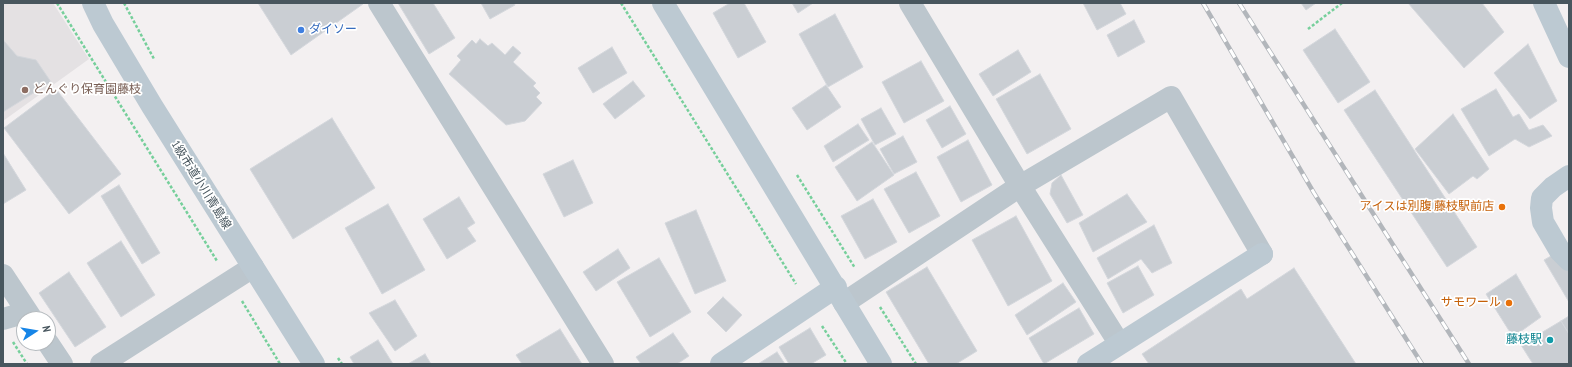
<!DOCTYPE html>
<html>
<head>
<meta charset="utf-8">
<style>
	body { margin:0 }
	#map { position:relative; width:1572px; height:367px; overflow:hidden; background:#f3f0f1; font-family:"PT Sans Narrow",sans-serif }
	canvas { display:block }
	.frame { position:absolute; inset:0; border:4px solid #48565e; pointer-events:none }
	.north { position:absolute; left:16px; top:311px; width:40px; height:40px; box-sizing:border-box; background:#fff; border:1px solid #b6bbbf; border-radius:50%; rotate:78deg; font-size:11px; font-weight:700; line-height:16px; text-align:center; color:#48565e }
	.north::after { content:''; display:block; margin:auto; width:14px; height:18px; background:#1685e7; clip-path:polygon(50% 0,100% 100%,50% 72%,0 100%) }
</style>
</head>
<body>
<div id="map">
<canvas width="1572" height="367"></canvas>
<div class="frame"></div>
<div class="north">N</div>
</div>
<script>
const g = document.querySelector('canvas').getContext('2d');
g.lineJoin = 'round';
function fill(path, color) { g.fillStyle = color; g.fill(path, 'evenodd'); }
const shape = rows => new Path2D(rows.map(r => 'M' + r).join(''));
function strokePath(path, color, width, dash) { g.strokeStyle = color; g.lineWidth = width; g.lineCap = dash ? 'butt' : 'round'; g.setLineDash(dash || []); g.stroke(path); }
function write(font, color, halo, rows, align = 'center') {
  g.font = font + ' "PT Sans Narrow","Noto Sans JP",sans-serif'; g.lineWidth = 3.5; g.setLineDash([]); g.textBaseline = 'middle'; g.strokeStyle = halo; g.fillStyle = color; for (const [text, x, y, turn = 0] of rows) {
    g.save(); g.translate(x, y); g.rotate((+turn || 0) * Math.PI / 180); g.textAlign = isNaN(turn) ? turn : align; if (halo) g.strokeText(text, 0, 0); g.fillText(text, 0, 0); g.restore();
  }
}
fill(shape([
	[3,3,53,3,89,59,3,121]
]), '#e4e1e3');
const building = shape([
	[258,3,363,3,363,4,291,55,258,3],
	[398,3,433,3,455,38,429,54,398,3],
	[481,3,514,3,515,5,490,19,481,3],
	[730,3,744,3,766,42,738,58,713,13,730,3],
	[792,3,813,3,798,13,792,3],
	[1083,3,1120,3,1126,14,1097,30,1083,3],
	[1301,3,1316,3,1306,10,1301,3],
	[1408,3,1482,3,1504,32,1464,68,1408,3],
	[835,14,863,67,828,87,799,34,835,14],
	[1134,20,1145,42,1118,57,1107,35,1134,20],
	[1335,29,1370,82,1338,103,1303,50,1335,29],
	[3,38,4,41,17,56,36,60,51,82,3,112,3,38],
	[480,39,488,46,492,43,505,55,513,46,521,53,513,62,536,83,533,86,540,93,536,97,542,103,525,121,506,125,449,74,461,60,457,56,472,40,476,44,480,39],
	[1528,44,1557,101,1530,119,1494,73,1528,44],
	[612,47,627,73,593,93,578,68,612,47],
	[1018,50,1031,72,993,96,979,74,1018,50],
	[921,61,944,101,904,123,882,82,921,61],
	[1040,74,1071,129,1027,154,996,99,1040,74],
	[633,81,645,96,615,119,603,104,633,81],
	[826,85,841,107,807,130,792,108,826,85],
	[56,89,121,174,69,214,4,128,56,89],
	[1496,89,1513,117,1519,114,1529,130,1543,125,1552,136,1529,147,1515,139,1489,156,1461,109,1496,89],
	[1375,90,1477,247,1447,267,1344,110,1375,90],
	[950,106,966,134,942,148,926,120,950,106],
	[881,108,896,134,875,145,861,119,881,108],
	[1453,114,1489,169,1477,179,1473,176,1449,194,1415,149,1453,114],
	[332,118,375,188,293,239,250,169,332,118],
	[858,124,869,140,833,162,824,146,858,124],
	[903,136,917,162,894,174,880,149,903,136],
	[968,140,992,185,961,202,937,157,968,140],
	[872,142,894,175,857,201,835,167,872,142],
	[3,153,26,190,3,204,3,153],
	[573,160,593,203,564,217,543,174,573,160],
	[916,172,940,216,909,233,884,189,916,172],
	[1061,175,1083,215,1067,223,1050,194,1052,183,1061,175],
	[119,185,160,253,142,264,101,196,119,185],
	[1127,194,1147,222,1093,252,1079,223,1127,194],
	[459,197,475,223,467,228,476,241,447,259,423,219,459,197],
	[873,199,897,242,865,259,841,216,873,199],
	[388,204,425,270,382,294,345,228,388,204],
	[696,210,726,281,695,294,665,223,696,210],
	[1016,216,1052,281,1008,306,972,240,1016,216],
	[1154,225,1172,263,1152,273,1141,259,1108,279,1097,258,1154,225],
	[121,241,155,295,121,317,87,263,121,241],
	[618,249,630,268,596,291,583,272,618,249],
	[1558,252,1569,262,1569,302,1544,260,1558,252],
	[659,258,691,312,650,337,617,282,659,258],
	[1138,266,1154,295,1123,313,1107,283,1138,266],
	[927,267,977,351,956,364,929,364,886,292,927,267],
	[1294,268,1356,364,1149,364,1142,354,1241,289,1247,299,1294,268],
	[69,272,106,327,75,347,39,293,69,272],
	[1516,274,1541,317,1513,337,1486,294,1516,274],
	[1063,283,1076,302,1027,335,1015,315,1063,283],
	[723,297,742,315,726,332,707,313,723,297],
	[395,300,417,336,395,351,369,313,395,300],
	[1079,308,1094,334,1044,364,1029,338,1079,308],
	[1569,316,1569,334,1561,321,1569,316],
	[1561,321,1569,334,1569,364,1533,364,1521,345,1561,321],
	[810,328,826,355,811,364,789,364,779,347,810,328],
	[560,329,582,364,522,364,516,355,560,329],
	[673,333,689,356,677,364,641,364,636,357,673,333],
	[378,340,393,364,354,364,350,357,378,340],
	[777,352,785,364,758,364,777,352],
	[425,354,431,364,408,364,425,354]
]);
fill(building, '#caced3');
strokePath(building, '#d4d7dc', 1);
strokePath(shape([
	[57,3,217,261],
	[124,3,154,59],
	[621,3,796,284],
	[1308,29,1342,3],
	[797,175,855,268],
	[242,301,280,364],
	[880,307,916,364],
	[822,326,847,364],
	[13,342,27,364],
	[338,358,342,364]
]), '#76cf9b', 2.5, [3, 2]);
strokePath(shape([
	[379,3,603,364],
	[910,3,1020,186,1119,343],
	[3,275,32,319],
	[844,303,1020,186,1171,97,1262,254],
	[3,319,27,312],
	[48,343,62,364],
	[101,364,253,267]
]), '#bcc6cd', 22);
strokePath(shape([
	[93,3,103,24,152,106,314,364],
	[663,3,881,364],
	[1544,3,1569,57],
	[1569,176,1553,187,1542,198,1541,208,1543,222,1560,251,1569,260],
	[721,364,836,287],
	[1088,364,1262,254]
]), '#bcc9d2', 22);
const rail = shape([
	[1203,3,1314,193,1422,364],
	[1239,3,1469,364]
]);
strokePath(rail, '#b2b6bb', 4.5);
strokePath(rail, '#fff', 3, [9]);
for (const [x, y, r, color] of [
	[301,30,4,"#3f7fe0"],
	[25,90,4,"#8d6e63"],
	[1502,207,4,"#e8710a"],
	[1509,303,4,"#e8710a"],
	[1550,340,4,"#0f9aa8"]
]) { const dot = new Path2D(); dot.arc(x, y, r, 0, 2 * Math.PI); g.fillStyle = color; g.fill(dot); strokePath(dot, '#fff', 1.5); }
write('12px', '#366cbe', '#fff', [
	["ダイソー",309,30]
], 'left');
write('12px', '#785e54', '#fff', [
	["どんぐり保育園藤枝",33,90]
], 'left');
write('12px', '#48565e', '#fff', [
	["1級市道小川青島線",201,185,58]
]);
write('12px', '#c56008', '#fff', [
	["アイスは別腹 藤枝駅前店",1494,207],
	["サモワール",1501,303]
], 'right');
write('12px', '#0d838f', '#fff', [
	["藤枝駅",1542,340]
], 'right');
</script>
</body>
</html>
